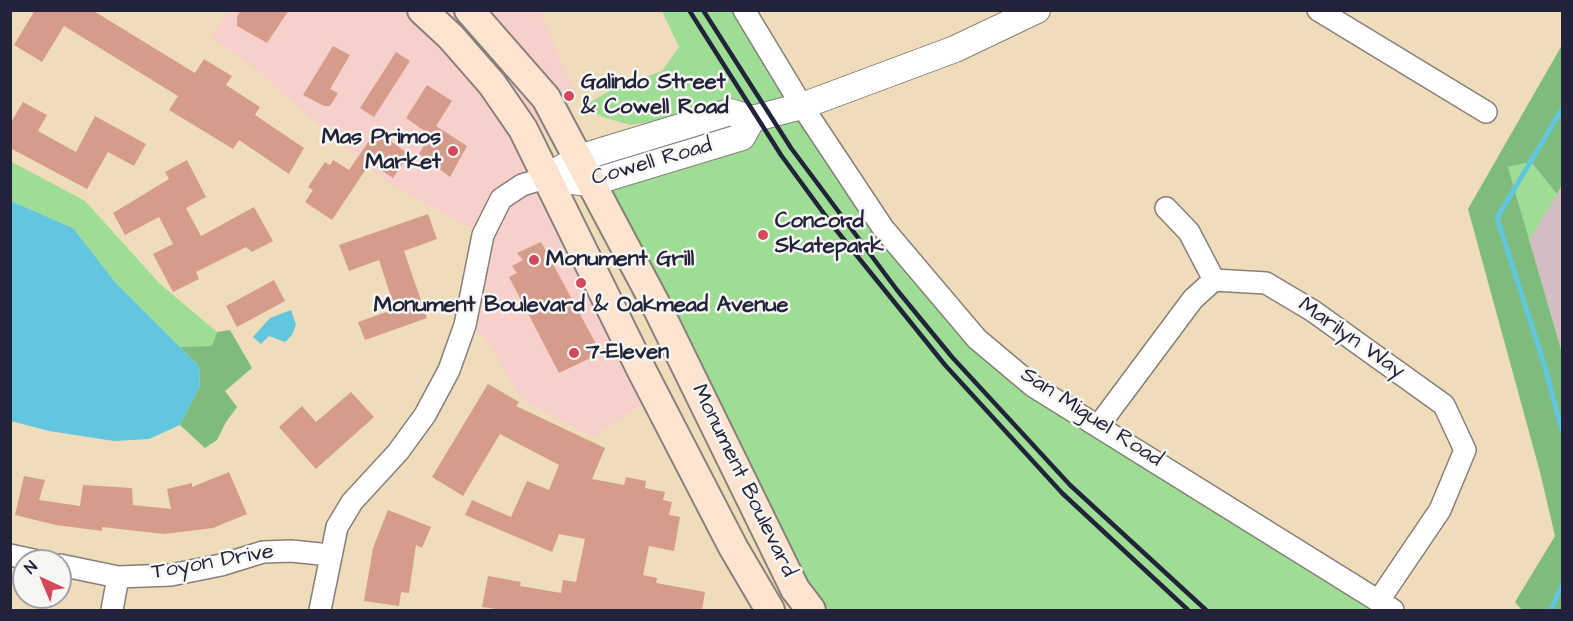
<!DOCTYPE html>
<html>
<head>
<meta charset="utf-8">
<style>
	body { margin:0 }
	#map { position:relative; width:1573px; height:621px; overflow:hidden; background:#efdcba; font-family:"Architects Daughter",sans-serif }
	canvas { display:block }
	.frame { position:absolute; inset:0; border:12px solid #22223b; pointer-events:none }
	.north { position:absolute; left:12px; top:549px; width:60px; height:60px; box-sizing:border-box; background:#f6f6f2; border:2px solid #a1a1a9; border-radius:50%; rotate:316deg; font-size:16px; font-weight:700; line-height:24px; text-align:center; color:#22223b }
	.north::after { content:''; display:block; margin:auto; width:21px; height:27px; background:#d1495b; clip-path:polygon(50% 0,100% 100%,50% 72%,0 100%) }
</style>
</head>
<body>
<div id="map">
<canvas width="1573" height="621"></canvas>
<div class="frame"></div>
<div class="north">N</div>
</div>
<script>
const g = document.querySelector('canvas').getContext('2d');
g.lineJoin = 'round';
function fill(path, color) { g.fillStyle = color; g.fill(path, 'evenodd'); }
const shape = rows => new Path2D(rows.map(r => 'M' + r).join(''));
function strokePath(path, color, width, dash) { g.strokeStyle = color; g.lineWidth = width; g.lineCap = dash ? 'butt' : 'round'; g.setLineDash(dash || []); g.stroke(path); }
function write(font, color, halo, rows, align = 'center') {
  g.font = font + ' "Architects Daughter",sans-serif'; g.lineWidth = 5; g.setLineDash([]); g.textBaseline = 'middle'; g.strokeStyle = halo; g.fillStyle = color; for (const [text, x, y, turn = 0] of rows) {
    g.save(); g.translate(x, y); g.rotate((+turn || 0) * Math.PI / 180); g.textAlign = isNaN(turn) ? turn : align; if (halo) g.strokeText(text, 0, 0); g.fillText(text, 0, 0); g.restore();
  }
}
fill(shape([
	[228,11,540,11,575,92,511,191,545,178,657,398,643,404,593,437,523,401,484,337,465,325,483,235,384,181,244,60,211,38]
]), '#f7d0cb');
fill(shape([
	[1562,184,1562,353,1529,240]
]), '#d2bec2');
fill(shape([
	[662,11,744,11,802,106,977,339,1393,610,811,610,590,183,621,174,751,119,668,119,630,125,603,117,582,107,613,89,662,71,679,47],
	[10,161,85,201,160,284,217,332,212,346,180,347,115,282,73,228,11,201],
	[1531,162,1557,194,1529,240,1508,167]
]), '#9ddd94');
fill(shape([
	[1562,45,1562,184,1557,194,1531,162,1508,167,1562,353,1562,610,1522,610,1515,602,1555,536,1540,472,1468,209],
	[230,330,252,368,225,391,237,407,226,422,217,440,205,448,180,425,200,386,199,366,180,347,212,346,217,332]
]), '#7ebc7e');
fill(shape([
	[11,201,73,228,115,282,199,366,200,386,180,425,149,439,114,441,49,431,11,421],
	[291,310,296,325,292,335,285,342,269,336,261,344,253,337,270,318]
]), '#62c6df');
strokePath(shape([
	[1562,109,1497,218,1545,367,1562,431],
	[1551,610,1562,585]
]), '#62c6df', 5);
fill(shape([
	[35,10,92,10,195,73,204,59,232,76,226,85,260,107,255,115,304,148,289,174,239,140,233,149,169,110,178,96,64,26,42,62,14,45],
	[241,10,289,10,267,43,237,26,237,17],
	[333,46,350,55,330,89,338,93,330,106,324,106,303,95],
	[396,52,410,61,374,117,360,108],
	[427,85,452,101,436,126,467,146,450,177,419,154,430,135,406,118],
	[23,102,47,115,38,131,76,152,95,116,146,144,134,166,108,152,87,189,10,148,10,124],
	[376,131,409,154,393,178,370,163,332,220,305,202,313,190,308,187,325,162,330,165,333,160,349,170],
	[187,160,206,197,186,208,201,236,254,207,273,241,252,252,246,247,196,272,199,279,173,292,153,254,173,244,159,217,125,235,113,213,169,179,165,172],
	[428,214,437,239,404,251,427,318,365,340,358,322,395,309,379,260,349,271,339,245],
	[541,242,601,353,559,373,509,277,517,273,512,266,523,260,517,253],
	[274,280,285,301,237,327,226,306],
	[488,384,519,402,516,406,605,448,592,479,624,485,626,477,646,481,645,488,665,492,663,500,672,502,669,515,680,517,674,551,649,546,643,575,657,578,656,583,705,592,702,610,503,610,482,607,488,576,521,582,520,586,561,593,563,580,576,582,585,539,559,534,552,552,465,515,472,500,511,517,527,481,549,490,559,465,500,434,463,496,432,477],
	[351,392,374,417,316,469,279,427,302,406,316,422],
	[229,472,247,514,213,528,164,534,102,527,102,531,56,525,15,515,24,476,45,480,39,500,80,506,83,485,132,488,133,505,171,509,167,489,192,483,192,487],
	[388,510,431,527,422,548,416,545,409,593,401,592,399,606,364,601,373,548]
]), '#d69c8b');
const minor = shape([
	[744,10,802,106,883,228,977,339,1033,386,1393,610],
	[1318,10,1486,112],
	[1166,208,1189,232,1214,280],
	[1099,425,1193,299,1214,280,1266,283,1313,311,1444,405,1465,450,1440,510,1379,600],
	[10,555,38,561],
	[60,565,118,577,171,575,221,565,263,552,291,551,330,555],
	[112,610,118,577],
	[320,610,337,527,352,502,398,452,425,415,449,370,465,325,483,235,501,199,522,185,545,178]
]);
const tertiary = shape([
	[545,178,579,158,730,112,752,119,802,106,955,49,1037,10],
	[572,181,590,183,742,137,752,119]
]);
const secondary = shape([
	[422,10,451,37,492,84,523,129,641,369,733,547,770,610],
	[469,10,546,98,655,303,795,589,811,610]
]);
strokePath(minor, '#887f7a', 24);
strokePath(tertiary, '#887f7a', 28);
strokePath(secondary, '#887f7a', 32);
strokePath(minor, '#fff', 21);
strokePath(tertiary, '#fff', 26);
strokePath(secondary, '#fde4d0', 28);
strokePath(shape([
	[689,10,781,155,833,226,945,365,1062,493,1188,610],
	[703,10,791,148,897,290,952,357,1070,485,1206,610]
]), '#22223b', 4.5);
for (const [x, y, r, color] of [
	[569,96,6,"#d1495b"],
	[453,151,6,"#d1495b"],
	[763,235,6,"#d1495b"],
	[534,260,6,"#d1495b"],
	[581,283,6,"#d1495b"],
	[574,353,6,"#d1495b"]
]) { const dot = new Path2D(); dot.arc(x, y, r, 0, 2 * Math.PI); g.fillStyle = color; g.fill(dot); strokePath(dot, '#f6f6f2', 2); }
write('bold 22px', '#22223b', '#f6f6f2', [
	["Galindo Street",581,83],
	["& Cowell Road",581,108],
	["Mas Primos",441,138,"right"],
	["Market",441,163,"right"],
	["Concord",775,222],
	["Skatepark",775,247],
	["Monument Grill",546,260],
	["Monument Boulevard & Oakmead Avenue",581,306,"center"],
	["7-Eleven",586,353]
], 'left');
write('22px', '#22223b', '#f6f6f2', [
	["Cowell Road",652,163,-16],
	["Marilyn Way",1351,339,35],
	["San Miguel Road",1091,418,33],
	["Monument Boulevard",743,481,64],
	["Toyon Drive",213,563,-10]
]);
</script>
</body>
</html>
